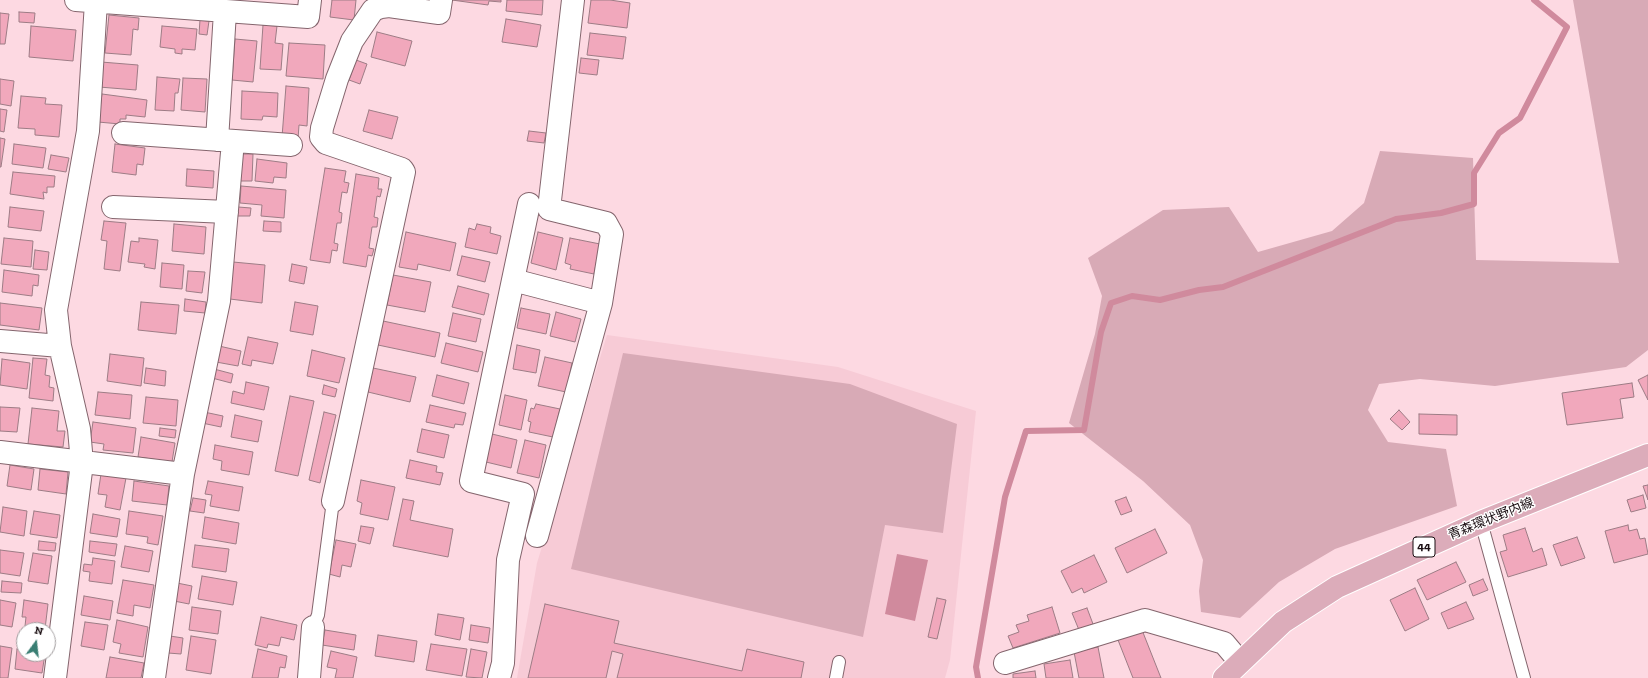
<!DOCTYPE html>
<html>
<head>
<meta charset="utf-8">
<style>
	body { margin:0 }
	#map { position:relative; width:1648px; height:678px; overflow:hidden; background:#fdd9e2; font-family:"Zilla Slab",serif }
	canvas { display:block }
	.north { position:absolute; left:16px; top:622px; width:40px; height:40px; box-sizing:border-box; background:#fff; border:1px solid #a39fa0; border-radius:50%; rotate:15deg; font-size:11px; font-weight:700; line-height:16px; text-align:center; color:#1a0e12 }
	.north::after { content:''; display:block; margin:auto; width:14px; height:18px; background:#397e73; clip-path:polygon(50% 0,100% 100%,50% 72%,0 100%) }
</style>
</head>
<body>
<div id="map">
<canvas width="1648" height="678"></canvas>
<div class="north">N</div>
</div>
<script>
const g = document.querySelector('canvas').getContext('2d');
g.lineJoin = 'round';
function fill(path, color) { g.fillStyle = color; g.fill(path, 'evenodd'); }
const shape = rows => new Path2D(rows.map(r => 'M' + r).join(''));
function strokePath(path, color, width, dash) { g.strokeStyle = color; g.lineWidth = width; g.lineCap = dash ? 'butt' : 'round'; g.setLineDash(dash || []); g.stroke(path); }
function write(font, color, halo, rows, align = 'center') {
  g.font = font + ' "Zilla Slab","Noto Sans JP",serif'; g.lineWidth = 3; g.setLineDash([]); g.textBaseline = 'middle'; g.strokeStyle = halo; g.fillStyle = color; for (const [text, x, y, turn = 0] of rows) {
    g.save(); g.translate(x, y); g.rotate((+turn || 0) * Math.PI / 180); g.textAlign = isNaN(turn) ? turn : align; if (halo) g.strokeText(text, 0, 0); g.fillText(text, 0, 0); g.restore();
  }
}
fill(shape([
	[607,335,838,367,976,411,950,660,945,678,517,678,537,563]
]), '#f7cbd6');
fill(shape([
	[1573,0,1648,0,1648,350,1626,367,1495,386,1420,379,1379,384,1368,410,1388,442,1446,449,1457,506,1335,549,1279,582,1240,618,1201,612,1199,591,1203,560,1190,525,1143,481,1069,423,1095,334,1102,296,1088,258,1163,210,1229,207,1258,252,1332,231,1364,203,1380,151,1473,158,1476,260,1619,263],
	[623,353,850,384,957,424,943,533,885,525,863,637,571,569]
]), '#d8aab6');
fill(shape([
	[897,554,928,560,915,621,885,614]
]), '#d08a9d');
strokePath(shape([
	[978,678,976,667,1005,497,1026,431,1084,430,1101,332,1111,303,1132,296,1160,300,1199,290,1223,287,1396,219,1441,213,1474,204,1474,173,1499,133,1520,118,1567,27,1534,0]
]), '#d08a9d', 6);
const building = shape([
	[332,0,356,0,354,20,330,17,332,0],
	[452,0,501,0,501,2,489,1,488,5,452,0],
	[507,0,543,0,542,15,506,11,507,0],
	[591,0,610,0,630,3,627,28,588,23,591,0],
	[19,12,35,13,34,23,19,22,19,12],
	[0,13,9,14,5,44,0,44,0,13],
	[109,15,139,18,138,30,133,29,131,55,105,53,109,15],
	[506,19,541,25,537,47,502,42,506,19],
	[200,20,209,21,207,35,199,34,200,20],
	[263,25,277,26,275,43,283,44,281,70,260,69,263,25],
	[31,26,76,30,73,61,29,57,31,26],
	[162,26,197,29,195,50,182,49,182,54,175,53,175,49,160,47,162,26],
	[377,32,412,41,405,66,371,57,377,32],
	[590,33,626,37,623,59,587,55,590,33],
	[235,39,257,41,253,82,232,80,235,39],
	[289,43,325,45,323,79,286,76,289,43],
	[581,58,599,60,597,75,579,73,581,58],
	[356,60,367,64,360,84,349,80,356,60],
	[101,62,138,65,136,90,99,87,101,62],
	[157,77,180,79,178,93,175,93,174,111,155,110,157,77],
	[183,78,207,79,205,112,181,110,183,78],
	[0,79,14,81,11,106,0,104,0,79],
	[286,86,309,88,307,126,299,125,298,139,282,137,286,86],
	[242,91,278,93,277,117,263,116,262,120,241,119,242,91],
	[102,94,147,100,145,117,126,115,126,119,120,119,120,124,98,122,102,94],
	[21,96,46,98,45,104,62,105,59,137,35,135,35,129,18,128,21,96],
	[0,109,7,110,4,132,0,131,0,109],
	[369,110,398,117,392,139,363,131,369,110],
	[529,131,546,133,544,143,527,141,529,131],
	[0,138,5,139,1,167,0,167,0,138],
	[14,144,46,148,43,168,12,164,14,144],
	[115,144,145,148,143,165,137,164,136,175,112,172,115,144],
	[240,154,253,154,252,181,238,181,240,154],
	[51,155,69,158,66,172,48,169,51,155],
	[257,159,287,163,286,178,274,177,273,183,255,181,257,159],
	[325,168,346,171,344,182,349,183,347,193,342,192,339,212,342,213,341,223,337,223,334,243,338,244,337,251,332,250,330,263,310,260,325,168],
	[187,169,214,171,213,188,186,186,187,169],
	[13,172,55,176,54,187,47,187,47,193,43,192,44,199,10,194,13,172],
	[356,174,379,178,378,189,382,189,380,197,377,196,374,217,378,218,377,227,372,227,369,248,374,249,372,256,368,255,366,267,343,263,356,174],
	[241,186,286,190,284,218,261,216,262,205,240,203,241,186],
	[10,207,44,211,41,231,8,227,10,207],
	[238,207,251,208,250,216,237,216,238,207],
	[104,221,126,223,120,271,104,269,107,241,101,240,104,221],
	[264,221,281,222,281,232,263,231,264,221],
	[174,224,206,227,204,254,172,251,174,224],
	[477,224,491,227,490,233,501,236,497,254,465,247,469,228,475,230,477,224],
	[406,232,456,243,450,271,418,264,417,270,399,267,406,232],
	[538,232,563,238,556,270,531,263,538,232],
	[4,238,33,241,31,267,1,264,4,238],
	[139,238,158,240,155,269,144,267,145,264,128,262,131,241,139,242,139,238],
	[570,238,600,244,594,274,570,269,571,265,565,263,570,238],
	[35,250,49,252,47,270,33,269,35,250],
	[462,256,490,262,485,282,457,275,462,256],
	[233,262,265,265,262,303,230,299,233,262],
	[162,263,184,265,182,289,160,287,162,263],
	[292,264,307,267,304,284,289,281,292,264],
	[4,270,39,275,38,286,33,285,32,296,2,292,4,270],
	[188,271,205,272,202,293,186,291,188,271],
	[393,275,431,282,425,312,387,305,393,275],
	[458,286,489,294,484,315,452,307,458,286],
	[185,299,206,302,205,313,184,311,185,299],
	[141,302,179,305,176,334,138,330,141,302],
	[295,302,318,306,313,335,290,331,295,302],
	[0,303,42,308,39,330,0,325,0,303],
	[521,308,550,314,546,334,517,328,521,308],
	[556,312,581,319,575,342,550,336,556,312],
	[453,313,481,319,476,342,448,336,453,313],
	[383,321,440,333,435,357,378,345,383,321],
	[248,337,278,343,273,364,252,360,251,366,242,364,248,337],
	[446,343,483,352,478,372,441,363,446,343],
	[517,345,540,350,536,373,513,369,517,345],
	[219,346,241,351,238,366,216,362,219,346],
	[312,350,345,358,339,383,307,376,312,350],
	[110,354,144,358,141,386,107,381,110,354],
	[545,357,572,363,566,392,538,386,545,357],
	[33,358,47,359,45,375,50,376,49,387,54,388,53,401,29,398,33,358],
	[2,359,30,363,27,389,0,385,2,359],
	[146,368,166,371,165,386,144,383,146,368],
	[373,368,416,377,410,402,368,392,373,368],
	[214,369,233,374,231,383,212,378,214,369],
	[437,375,469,383,464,404,432,396,437,375],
	[1648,375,1648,400,1638,380,1648,375],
	[246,382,269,387,264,410,231,403,233,391,244,394,246,382],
	[1632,383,1634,397,1620,399,1623,418,1567,425,1562,393,1632,383],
	[324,385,337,389,335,397,322,394,324,385],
	[98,392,132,395,130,419,95,415,98,392],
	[505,395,527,400,521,430,499,425,505,395],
	[290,396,314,401,298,476,275,471,290,396],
	[146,397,178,400,176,426,143,423,146,397],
	[536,404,560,409,553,437,529,432,531,422,528,421,531,408,534,409,536,404],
	[430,405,466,413,463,425,455,424,454,428,426,422,430,405],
	[0,407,20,408,17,432,0,431,0,407],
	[32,408,59,411,57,431,65,431,63,447,28,444,32,408],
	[1399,410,1410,422,1402,430,1390,419,1399,410],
	[204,412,223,416,221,427,202,423,204,412],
	[324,412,336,415,320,483,309,480,324,412],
	[1419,414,1457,415,1457,435,1419,434,1419,414],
	[235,415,262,421,258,442,231,437,235,415],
	[93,422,136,428,133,453,103,450,104,444,90,442,93,422],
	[160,428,176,430,175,438,159,436,160,428],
	[422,429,449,435,444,458,417,452,422,429],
	[492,434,517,440,511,468,486,462,492,434],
	[141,437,175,443,172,462,138,457,141,437],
	[525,440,546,445,539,478,517,473,525,440],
	[215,445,253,452,249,475,221,470,222,461,213,459,215,445],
	[410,460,437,466,436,472,443,473,440,485,406,478,410,460],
	[10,465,34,469,31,490,7,486,10,465],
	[40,469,68,472,66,494,38,490,40,469],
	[101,474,126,478,120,510,105,507,107,495,98,494,101,474],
	[361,480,395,487,388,520,360,514,362,503,357,501,361,480],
	[134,481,169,486,167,505,132,501,134,481],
	[208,481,243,487,239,511,210,506,212,495,205,494,208,481],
	[1648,485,1648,500,1643,486,1648,485],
	[1643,495,1646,508,1631,512,1627,500,1643,495],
	[1126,497,1132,511,1121,515,1115,501,1126,497],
	[193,498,206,500,204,513,190,511,193,498],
	[403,499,414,501,410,520,453,529,448,557,393,546,403,499],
	[3,507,27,511,24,536,0,532,3,507],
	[34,511,60,515,57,538,30,534,34,511],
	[129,511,163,516,158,545,147,543,148,537,126,534,129,511],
	[93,514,120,519,117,537,90,533,93,514],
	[205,517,239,523,236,544,202,538,205,517],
	[1628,525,1629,531,1637,529,1640,539,1645,538,1648,554,1614,563,1605,531,1628,525],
	[361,526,374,528,370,544,358,541,361,526],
	[1525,528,1533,552,1542,548,1547,565,1508,577,1500,552,1507,550,1503,535,1525,528],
	[1155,529,1167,553,1127,573,1115,548,1155,529],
	[1577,537,1585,558,1561,566,1553,545,1577,537],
	[336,540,356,544,351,567,342,565,340,577,329,574,336,540],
	[39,541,56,543,55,551,38,550,39,541],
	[90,541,117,544,115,556,89,552,90,541],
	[195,545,229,549,226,572,192,567,195,545],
	[125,546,153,551,149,572,121,567,125,546],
	[0,550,24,553,20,576,0,573,0,550],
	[33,553,52,556,48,584,28,581,33,553],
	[1094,555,1107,582,1084,593,1082,588,1072,593,1061,571,1094,555],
	[93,558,115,561,112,584,89,581,90,572,83,571,84,564,92,565,93,558],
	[1456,562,1466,582,1427,600,1417,580,1456,562],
	[202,576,237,582,233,605,198,599,202,576],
	[1483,579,1488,590,1473,596,1469,585,1483,579],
	[123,580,154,585,150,608,134,605,133,616,117,613,123,580],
	[2,581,22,583,21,593,1,592,2,581],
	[177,583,192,586,189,604,174,601,177,583],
	[1415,588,1429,619,1405,631,1390,600,1415,588],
	[84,596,113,601,110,620,81,615,84,596],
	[937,598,946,600,937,639,928,637,937,598],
	[0,600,16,603,12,627,0,625,0,600],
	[24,600,48,604,45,629,25,626,26,617,22,617,24,600],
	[1466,602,1474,619,1448,629,1441,613,1466,602],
	[545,604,619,621,614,643,742,671,747,649,804,662,801,678,617,678,623,654,612,651,606,678,528,678,545,604],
	[192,607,221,611,218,634,189,630,192,607],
	[1052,607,1060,633,1013,648,1008,636,1019,632,1016,625,1029,621,1027,615,1052,607],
	[1087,608,1093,624,1079,630,1072,613,1087,608],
	[438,614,464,618,460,640,435,635,438,614],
	[261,617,297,625,294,640,281,637,279,646,268,644,267,648,255,645,261,617],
	[117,620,148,627,143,657,119,653,121,644,113,642,117,620],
	[85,622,108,625,104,650,81,646,85,622],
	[471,625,490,628,488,643,469,640,471,625],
	[325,630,356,635,354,650,322,645,325,630],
	[1142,630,1161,678,1133,678,1118,640,1142,630],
	[378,635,417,641,414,662,375,656,378,635],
	[170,636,183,638,181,654,168,653,170,636],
	[191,636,216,640,211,674,186,670,191,636],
	[431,644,467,649,462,676,426,670,431,644],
	[0,646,12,648,8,678,0,678,0,646],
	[1098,647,1104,678,1079,678,1074,652,1098,647],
	[17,649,24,650,24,654,45,654,42,673,15,669,17,649],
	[258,649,287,656,285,668,280,667,278,678,252,678,258,649],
	[471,649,487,652,482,678,466,677,471,649],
	[331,651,357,657,353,678,335,678,337,669,327,667,331,651],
	[110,657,144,663,141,678,106,678,110,657],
	[1070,660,1073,678,1046,678,1044,664,1070,660],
	[1035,671,1036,678,1013,678,1013,674,1035,671]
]);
fill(building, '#f1a8bc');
strokePath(building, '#9d7c85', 1);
const lane = shape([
	[1481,522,1524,678],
	[313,627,318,615,333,501],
	[836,678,839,662]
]);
const street = shape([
	[76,0,308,17,310,0],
	[123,133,291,145],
	[217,140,225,12],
	[113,207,227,212],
	[513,280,529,204],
	[0,341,60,346],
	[0,452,183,474],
	[333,501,404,172,402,169,326,143,321,137,322,128,337,79,352,41,373,10,381,7,389,6,439,13,441,0],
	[537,536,601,303,612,234,606,223,549,209,573,0],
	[1005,663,1145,620,1224,643,1240,662],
	[55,678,82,463,79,429,60,346,56,310,88,131,96,2],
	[154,678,183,474,219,301,233,141],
	[309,678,313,627],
	[499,678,503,663,508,560,523,494,471,481,513,280,601,303]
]);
const primary = shape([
	[1224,678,1283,622,1337,587,1481,522,1648,455]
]);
strokePath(lane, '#84656d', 14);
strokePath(street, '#84656d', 24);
strokePath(primary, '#fff', 24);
strokePath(lane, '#fff', 12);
strokePath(street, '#fff', 22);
strokePath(primary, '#dcacba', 22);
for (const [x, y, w] of [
	[1424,547,22]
]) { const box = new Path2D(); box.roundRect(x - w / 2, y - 10, w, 20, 3); g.fillStyle = '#fff'; g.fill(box); strokePath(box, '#1a0e12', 1); }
write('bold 12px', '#1a0e12', null, [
	["44",1424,547]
]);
write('13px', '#1a0e12', '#fff', [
	["青森環状野内線",1491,519,-22]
]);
</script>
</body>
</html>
